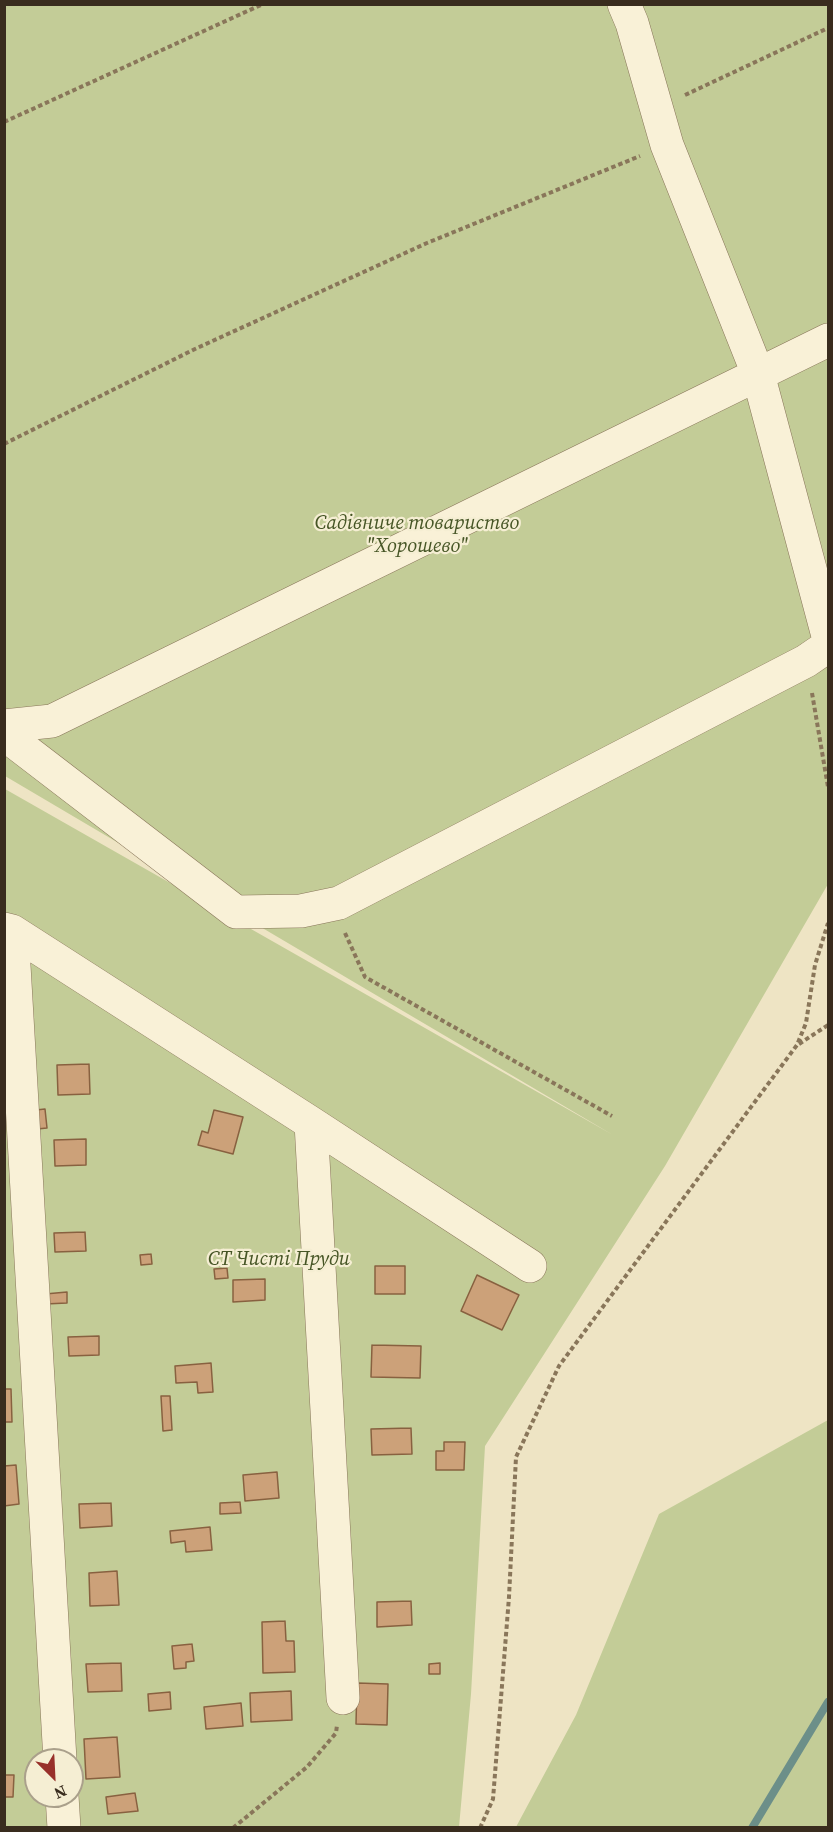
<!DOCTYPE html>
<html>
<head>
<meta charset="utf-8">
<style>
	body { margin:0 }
	#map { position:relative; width:833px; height:1832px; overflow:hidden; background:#eee4c4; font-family:"Source Serif 4",serif }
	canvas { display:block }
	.frame { position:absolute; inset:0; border:6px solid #392c1e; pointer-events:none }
	.north { position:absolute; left:24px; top:1748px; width:60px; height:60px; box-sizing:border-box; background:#f5eed3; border:2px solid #aaa08b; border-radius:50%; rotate:156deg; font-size:16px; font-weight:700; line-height:24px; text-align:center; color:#392c1e }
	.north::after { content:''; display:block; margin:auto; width:21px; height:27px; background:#98302a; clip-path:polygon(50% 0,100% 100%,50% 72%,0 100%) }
</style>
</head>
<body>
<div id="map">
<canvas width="833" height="1832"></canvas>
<div class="frame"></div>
<div class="north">N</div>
</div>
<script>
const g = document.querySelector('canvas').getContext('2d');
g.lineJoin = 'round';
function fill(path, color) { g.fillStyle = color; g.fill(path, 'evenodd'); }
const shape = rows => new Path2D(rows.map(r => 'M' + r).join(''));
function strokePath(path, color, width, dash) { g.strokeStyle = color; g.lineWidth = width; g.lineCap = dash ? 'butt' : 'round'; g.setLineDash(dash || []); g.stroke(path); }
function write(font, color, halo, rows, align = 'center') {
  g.font = font + ' "Source Serif 4",serif'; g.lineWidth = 4.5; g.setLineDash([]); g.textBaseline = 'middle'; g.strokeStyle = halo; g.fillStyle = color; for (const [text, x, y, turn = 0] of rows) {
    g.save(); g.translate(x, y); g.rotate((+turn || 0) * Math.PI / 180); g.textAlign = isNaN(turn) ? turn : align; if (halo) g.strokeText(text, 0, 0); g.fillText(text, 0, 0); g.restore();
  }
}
fill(shape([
	[5,5,828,5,828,884,665,1166,485,1446,471,1694,459,1827,5,1827,5,789,613,1135,5,776],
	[36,1760,72,1760,72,1796,36,1796],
	[828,1420,828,1827,516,1827,576,1715,659,1514]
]), '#c3cc97');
strokePath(shape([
	[752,1828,828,1702]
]), '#6c8f89', 8);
const building = shape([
	[89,1064,90,1094,58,1095,57,1065,89,1064],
	[45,1109,47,1128,37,1129,36,1110,45,1109],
	[214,1110,243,1117,233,1154,198,1145,202,1131,208,1133,214,1110],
	[86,1139,86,1165,55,1166,54,1140,86,1139],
	[85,1232,86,1251,55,1252,54,1233,85,1232],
	[151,1254,152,1264,141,1265,140,1255,151,1254],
	[375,1266,405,1266,405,1294,375,1294,375,1266],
	[227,1268,228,1278,215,1279,214,1269,227,1268],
	[477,1275,519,1295,502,1330,461,1311,477,1275],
	[265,1279,265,1300,233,1302,233,1280,265,1279],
	[67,1292,67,1303,45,1304,45,1294,67,1292],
	[99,1336,99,1355,69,1356,68,1337,99,1336],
	[372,1345,421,1346,420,1378,371,1377,372,1345],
	[211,1363,213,1392,198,1393,197,1382,176,1383,175,1366,211,1363],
	[4,1389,11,1389,12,1422,4,1422,4,1389],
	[161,1396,170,1396,172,1430,163,1431,161,1396],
	[411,1428,412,1454,372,1455,371,1429,411,1428],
	[444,1442,465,1442,464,1470,436,1470,436,1451,444,1451,444,1442],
	[16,1465,19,1504,4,1506,4,1466,16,1465],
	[277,1472,279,1498,245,1501,243,1475,277,1472],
	[240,1502,241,1513,220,1514,220,1503,240,1502],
	[111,1503,112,1526,80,1528,79,1504,111,1503],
	[210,1527,212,1550,186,1552,185,1541,171,1543,170,1531,210,1527],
	[117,1571,119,1605,90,1606,89,1573,117,1571],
	[411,1601,412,1625,377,1627,377,1602,411,1601],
	[285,1621,286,1641,294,1641,295,1672,263,1673,262,1622,285,1621],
	[192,1644,194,1661,186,1662,186,1668,174,1669,172,1646,192,1644],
	[121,1663,122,1691,88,1692,86,1664,121,1663],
	[440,1663,440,1674,429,1674,429,1664,440,1663],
	[357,1683,388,1684,387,1725,356,1724,357,1683],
	[291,1691,292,1720,251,1722,250,1693,291,1691],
	[170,1692,171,1709,149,1711,148,1694,170,1692],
	[241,1703,243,1726,206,1729,204,1707,241,1703],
	[117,1737,120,1777,86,1779,84,1739,117,1737],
	[4,1775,14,1775,13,1797,4,1797,4,1775],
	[135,1793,138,1811,108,1814,106,1797,135,1793]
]);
fill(building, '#cca179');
strokePath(building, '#886140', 1.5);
const minor = shape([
	[624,4,632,23,667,145,758,374,828,636],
	[4,726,52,721,828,340],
	[4,734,236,912,301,911,339,903,806,661,828,646],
	[4,929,12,931,311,1123,530,1266],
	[12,931,60,1760],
	[311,1123,343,1698],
	[62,1796,64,1828]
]);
strokePath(minor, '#89765a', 34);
strokePath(shape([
	[685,95,828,28],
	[4,122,263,4],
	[4,444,195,349,427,243,640,156],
	[812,693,828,787],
	[345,933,365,977,612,1116],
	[799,1044,828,1025],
	[233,1828,307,1767,336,1733,337,1725],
	[480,1828,493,1799,509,1597,516,1457,559,1366,797,1045,806,1023,815,965,828,923]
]), '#89765a', 4, [4.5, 3]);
strokePath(minor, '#f9f1d7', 33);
write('italic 20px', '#465525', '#f5eed3', [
	["Садівниче товариство",417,524],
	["\"Хорошево\"",417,547],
	["СТ Чисті Пруди",279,1260]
]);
</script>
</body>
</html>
